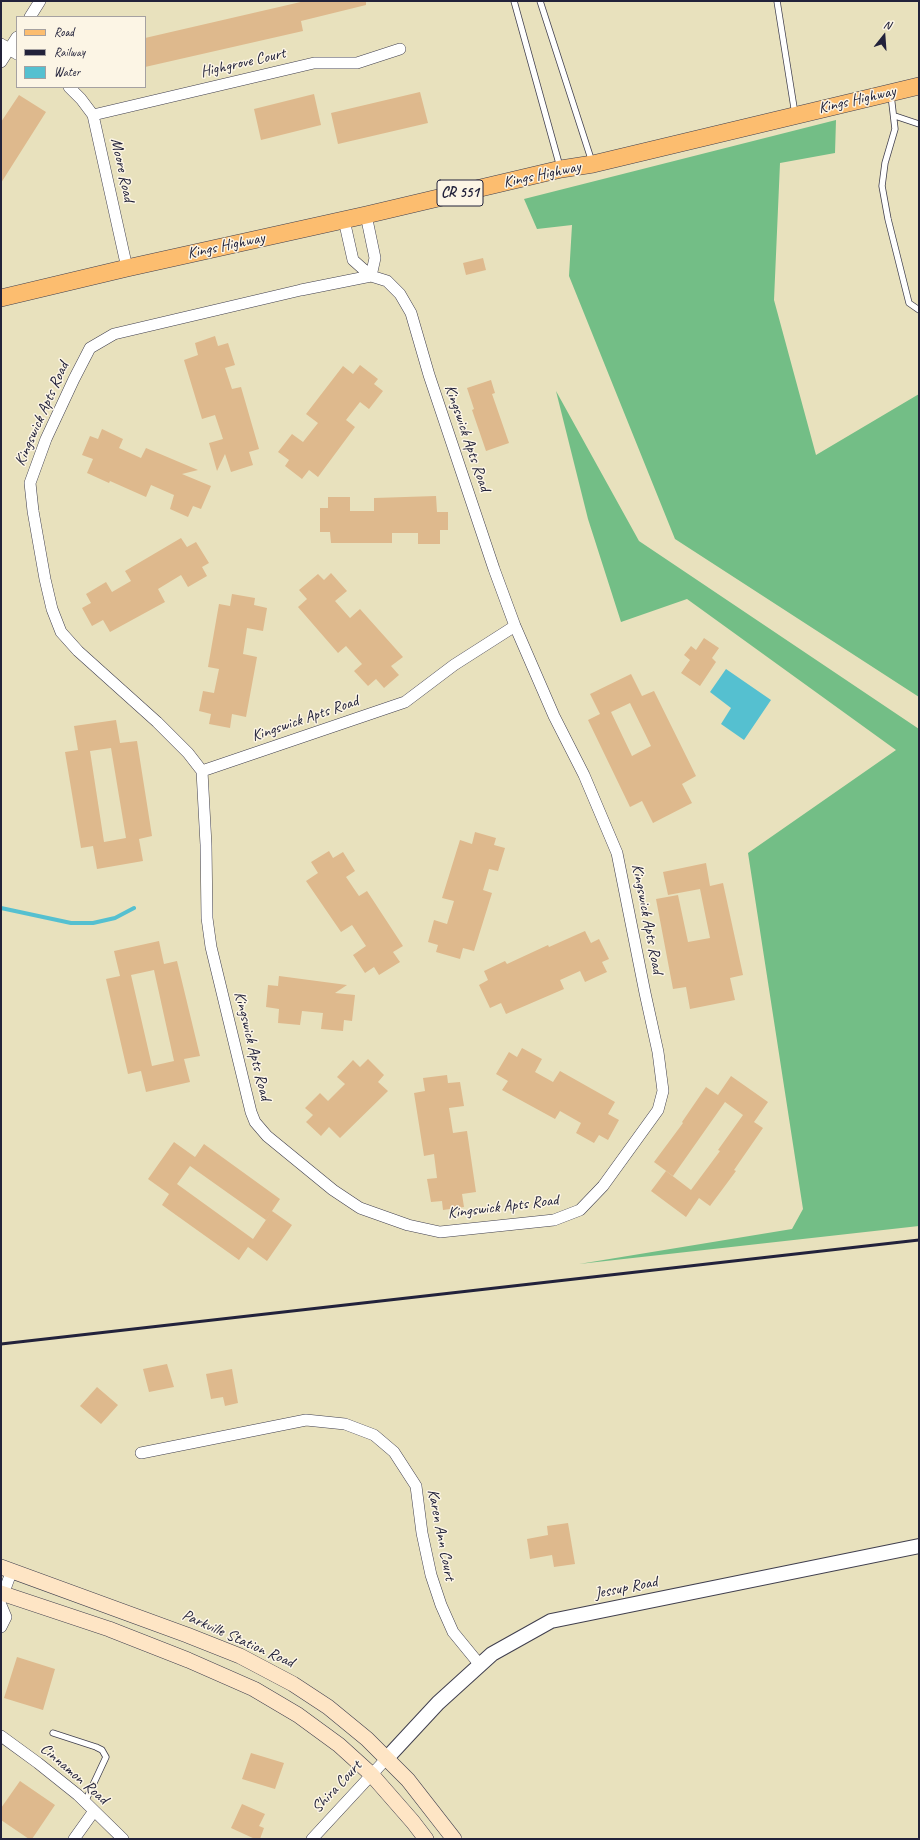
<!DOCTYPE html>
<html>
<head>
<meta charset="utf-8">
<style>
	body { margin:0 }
	#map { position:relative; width:920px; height:1840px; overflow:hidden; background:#e8e1bd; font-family:Caveat,sans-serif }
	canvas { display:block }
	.frame { position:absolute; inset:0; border:2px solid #22223b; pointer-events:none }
	.legend { position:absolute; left:16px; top:16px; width:130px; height:72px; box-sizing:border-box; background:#fcf5e5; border:1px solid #a5a1a1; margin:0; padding:5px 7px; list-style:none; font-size:12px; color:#22223b }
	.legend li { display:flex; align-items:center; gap:8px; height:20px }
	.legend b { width:20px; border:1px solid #a5a1a1 }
	.north { position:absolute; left:864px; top:16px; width:40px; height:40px; -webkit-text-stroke:3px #fcf5e5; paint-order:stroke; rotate:17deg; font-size:11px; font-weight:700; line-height:16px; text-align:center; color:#22223b }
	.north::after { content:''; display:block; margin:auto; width:14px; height:18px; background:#22223b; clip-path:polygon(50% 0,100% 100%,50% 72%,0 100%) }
</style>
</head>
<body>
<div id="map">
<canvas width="920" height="1840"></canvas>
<div class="frame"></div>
<ul class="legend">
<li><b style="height:5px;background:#fcbd6f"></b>Road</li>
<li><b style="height:5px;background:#22223b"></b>Railway</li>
<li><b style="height:11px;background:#55c0d0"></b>Water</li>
</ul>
<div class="north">N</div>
</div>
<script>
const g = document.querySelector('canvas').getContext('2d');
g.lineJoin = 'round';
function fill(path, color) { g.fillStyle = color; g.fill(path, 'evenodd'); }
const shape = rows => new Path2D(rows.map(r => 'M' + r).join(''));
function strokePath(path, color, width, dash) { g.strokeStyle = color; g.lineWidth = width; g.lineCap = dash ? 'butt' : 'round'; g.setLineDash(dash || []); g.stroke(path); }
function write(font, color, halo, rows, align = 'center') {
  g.font = font + ' Caveat,sans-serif'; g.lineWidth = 3; g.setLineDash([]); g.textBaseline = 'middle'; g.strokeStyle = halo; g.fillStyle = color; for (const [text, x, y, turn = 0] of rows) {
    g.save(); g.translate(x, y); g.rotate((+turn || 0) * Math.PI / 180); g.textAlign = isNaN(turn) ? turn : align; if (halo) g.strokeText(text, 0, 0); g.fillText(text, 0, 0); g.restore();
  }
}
fill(shape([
	[836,120,835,153,780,163,774,300,816,455,919,394,919,697,675,539,569,276,572,225,537,229,524,199],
	[556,391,639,541,919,729,919,1226,579,1264,792,1229,803,1209,748,853,896,750,687,599,621,622,588,519]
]), '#73be86');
fill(shape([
	[726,669,771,700,744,740,721,724,731,708,710,692]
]), '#55c0d0');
strokePath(shape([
	[1,908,71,923,93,923,115,918,134,908]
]), '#55c0d0', 4);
fill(shape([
	[305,1,366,1,366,5,301,21,303,31,145,67,145,38],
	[420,92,428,123,338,144,331,113],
	[314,94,321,125,261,140,254,109],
	[19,95,46,112,1,183,1,122],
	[483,258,486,270,466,275,463,263],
	[215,336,218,346,228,343,235,365,225,368,232,389,241,387,259,449,249,452,253,465,231,472,225,454,217,471,209,443,223,439,215,415,202,419,184,360,198,355,195,343],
	[360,365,378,379,374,384,383,391,369,409,360,402,346,420,355,427,318,477,309,470,302,479,285,466,289,460,278,452,292,434,303,442,318,423,306,414,343,366,353,374],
	[491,380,495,393,492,394,509,443,486,451,472,410,474,409,467,388],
	[102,429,123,439,119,448,141,458,146,448,198,470,182,474,211,486,201,509,193,506,188,517,170,509,174,495,151,485,146,497,110,481,109,483,87,473,93,459,82,455,90,436,98,439],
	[436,496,437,512,448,512,448,530,440,530,440,544,418,544,418,533,392,533,392,543,331,543,330,532,320,532,320,508,328,508,328,497,350,497,350,511,374,511,374,498],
	[181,538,187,547,196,542,209,563,202,567,207,576,188,587,181,575,158,589,165,602,110,632,103,620,92,626,82,608,91,603,86,594,106,582,112,592,131,581,125,571],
	[331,573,347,591,335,601,350,618,360,609,403,657,391,666,399,675,384,688,376,679,368,686,354,671,362,664,346,646,338,653,298,607,307,599,299,590,318,574,324,580],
	[232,594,255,598,254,605,267,608,263,631,247,628,243,654,257,657,246,717,232,714,230,728,209,724,211,714,199,711,203,691,214,693,219,669,208,667,219,604,230,606],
	[704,638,719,648,712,658,716,662,700,686,681,673,690,660,684,655,691,646,696,650],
	[631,674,642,696,654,691,696,776,682,784,692,803,653,823,642,801,630,807,588,720,600,714,590,694],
	[630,703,651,746,632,756,611,712],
	[116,720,120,743,137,741,152,836,139,839,143,861,97,869,93,846,81,848,65,752,78,750,74,726],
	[111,748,126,838,104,842,90,751],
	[475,832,496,838,494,845,505,848,498,871,489,869,483,890,492,893,474,951,463,948,460,959,436,952,438,945,428,942,434,920,447,924,454,901,442,898,460,840,472,844],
	[329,851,333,858,343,852,355,871,346,877,359,896,367,891,403,946,393,952,400,962,379,975,374,967,365,973,353,955,366,946,352,925,341,932,306,881,318,873,311,862],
	[706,863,710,886,723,883,743,975,730,978,735,1000,690,1009,686,987,673,989,656,899,678,895,688,942,710,938,700,889,668,895,663,872],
	[585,931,591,943,599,939,609,959,602,962,607,972,585,982,580,971,560,980,564,989,506,1014,501,1003,490,1008,479,985,488,980,484,971,505,961,507,964,548,945,549,947],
	[159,941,164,964,177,961,200,1056,184,1059,190,1082,146,1092,141,1071,128,1074,106,979,120,976,114,951],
	[154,970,174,1061,152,1066,131,975],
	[279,976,347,985,335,993,355,995,352,1021,344,1020,343,1031,321,1029,323,1013,302,1011,300,1025,278,1023,279,1009,266,1007,268,985,278,986],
	[522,1048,542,1059,535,1072,553,1082,560,1071,615,1102,608,1114,619,1120,608,1140,599,1135,594,1143,576,1133,581,1123,560,1111,555,1119,502,1090,508,1081,496,1074,509,1052,517,1057],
	[368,1059,384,1075,378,1082,388,1091,340,1138,329,1127,321,1136,306,1122,313,1115,305,1108,320,1093,328,1101,345,1084,337,1077,353,1060,360,1067],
	[447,1075,448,1083,460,1082,464,1106,449,1108,453,1133,467,1131,476,1192,462,1194,464,1207,443,1210,442,1201,431,1202,427,1179,437,1178,434,1154,424,1156,414,1093,425,1091,423,1078],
	[731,1076,768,1102,754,1122,763,1128,734,1170,736,1171,710,1206,699,1198,686,1217,651,1191,666,1171,691,1190,720,1151,718,1150,743,1115,725,1102,673,1176,654,1162,683,1123,682,1122,706,1087,718,1095],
	[174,1142,195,1157,204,1144,280,1199,266,1220,190,1166,177,1184,253,1239,272,1211,292,1225,267,1261,248,1247,239,1260,162,1205,169,1194,148,1179],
	[167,1364,174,1387,149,1392,143,1369],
	[232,1369,238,1403,225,1406,223,1397,211,1399,206,1374],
	[97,1387,118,1405,101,1424,80,1406],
	[568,1523,575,1564,554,1567,552,1555,530,1559,527,1539,548,1535,547,1526],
	[17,1657,55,1669,43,1710,4,1698],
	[251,1753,284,1763,275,1789,242,1779],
	[20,1781,55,1805,32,1839,29,1839,1,1820,1,1808],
	[242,1804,265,1814,259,1826,264,1828,260,1839,255,1839,231,1828]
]), '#deb98d');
const service = shape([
	[514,1,560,167],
	[540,1,592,162],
	[777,1,795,114],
	[891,95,895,129,885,163,882,186,888,219,909,303,919,310],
	[895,116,919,124],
	[53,1733,96,1747,102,1750,106,1757,85,1802]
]);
const minor = shape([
	[30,17,40,1],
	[1,44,17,54],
	[1,62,17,37],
	[69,87,81,99,93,115,127,268],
	[93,115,314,63,357,63,400,49],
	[344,220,353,260,371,276,375,258,366,215],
	[371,276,387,281,400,294,411,313,429,375,494,569,515,626,554,716,584,775,617,853,645,993,658,1052,663,1091,658,1110,603,1186,580,1210,554,1220,440,1232,408,1225,360,1208,333,1190,267,1136,255,1122,251,1112,211,947,207,918,206,845,202,771,188,753,157,722,78,651,61,632,52,609,45,579,33,511,30,483,46,439,74,379,90,348,114,334,301,290,371,276],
	[202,771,405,702,454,665,515,626],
	[141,1453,306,1420,345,1424,374,1435,394,1452,416,1486,422,1533,431,1575,441,1605,453,1632,480,1665],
	[1,1600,12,1570],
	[1,1605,6,1617,1,1627],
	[1,1736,38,1763,78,1795,123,1839],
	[74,1839,94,1811],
	[312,1839,387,1758]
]);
const tertiary = shape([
	[387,1758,438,1703,492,1654,551,1621,919,1546]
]);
const secondary = shape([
	[1,1567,187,1635,240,1656,293,1684,328,1707,367,1739,408,1780,454,1839],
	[1,1593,109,1629,188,1660,254,1689,298,1715,339,1745,371,1774,413,1822,426,1839]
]);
const primary = shape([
	[1,298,127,268,366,215,561,169,593,164,919,86]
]);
strokePath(service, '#403f4e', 7);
strokePath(minor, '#403f4e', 12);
strokePath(tertiary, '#403f4e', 16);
strokePath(secondary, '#403f4e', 16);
strokePath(primary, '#403f4e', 18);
strokePath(service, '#fff', 5.5);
strokePath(minor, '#fff', 11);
strokePath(tertiary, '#fff', 14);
strokePath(secondary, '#fee5c5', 15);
strokePath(primary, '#fcbd6f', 17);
strokePath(shape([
	[1,1344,919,1240]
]), '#22223b', 3);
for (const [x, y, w] of [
	[460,193,46]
]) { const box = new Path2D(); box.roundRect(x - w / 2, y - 13, w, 26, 3); g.fillStyle = '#fcf5e5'; g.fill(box); strokePath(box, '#22223b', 1); }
write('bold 15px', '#22223b', null, [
	["CR 551",460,193]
]);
write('16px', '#22223b', '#fcf5e5', [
	["Highgrove Court",243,63,-13],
	["Kings Highway",857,100,-13],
	["Moore Road",122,170,78],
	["Kings Highway",542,175,-12],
	["Kings Highway",226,246,-12],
	["Kingswick Apts Road",42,414,-66],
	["Kingswick Apts Road",467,438,71],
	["Kingswick Apts Road",305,719,-19],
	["Kingswick Apts Road",647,919,79],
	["Kingswick Apts Road",252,1046,76],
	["Kingswick Apts Road",503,1207,-7],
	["Karen Ann Court",441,1535,79],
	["Jessup Road",626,1588,-11],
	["Parkville Station Road",238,1639,24],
	["Cinnamon Road",74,1774,41],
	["Shira Court",337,1787,-47]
]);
</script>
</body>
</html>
